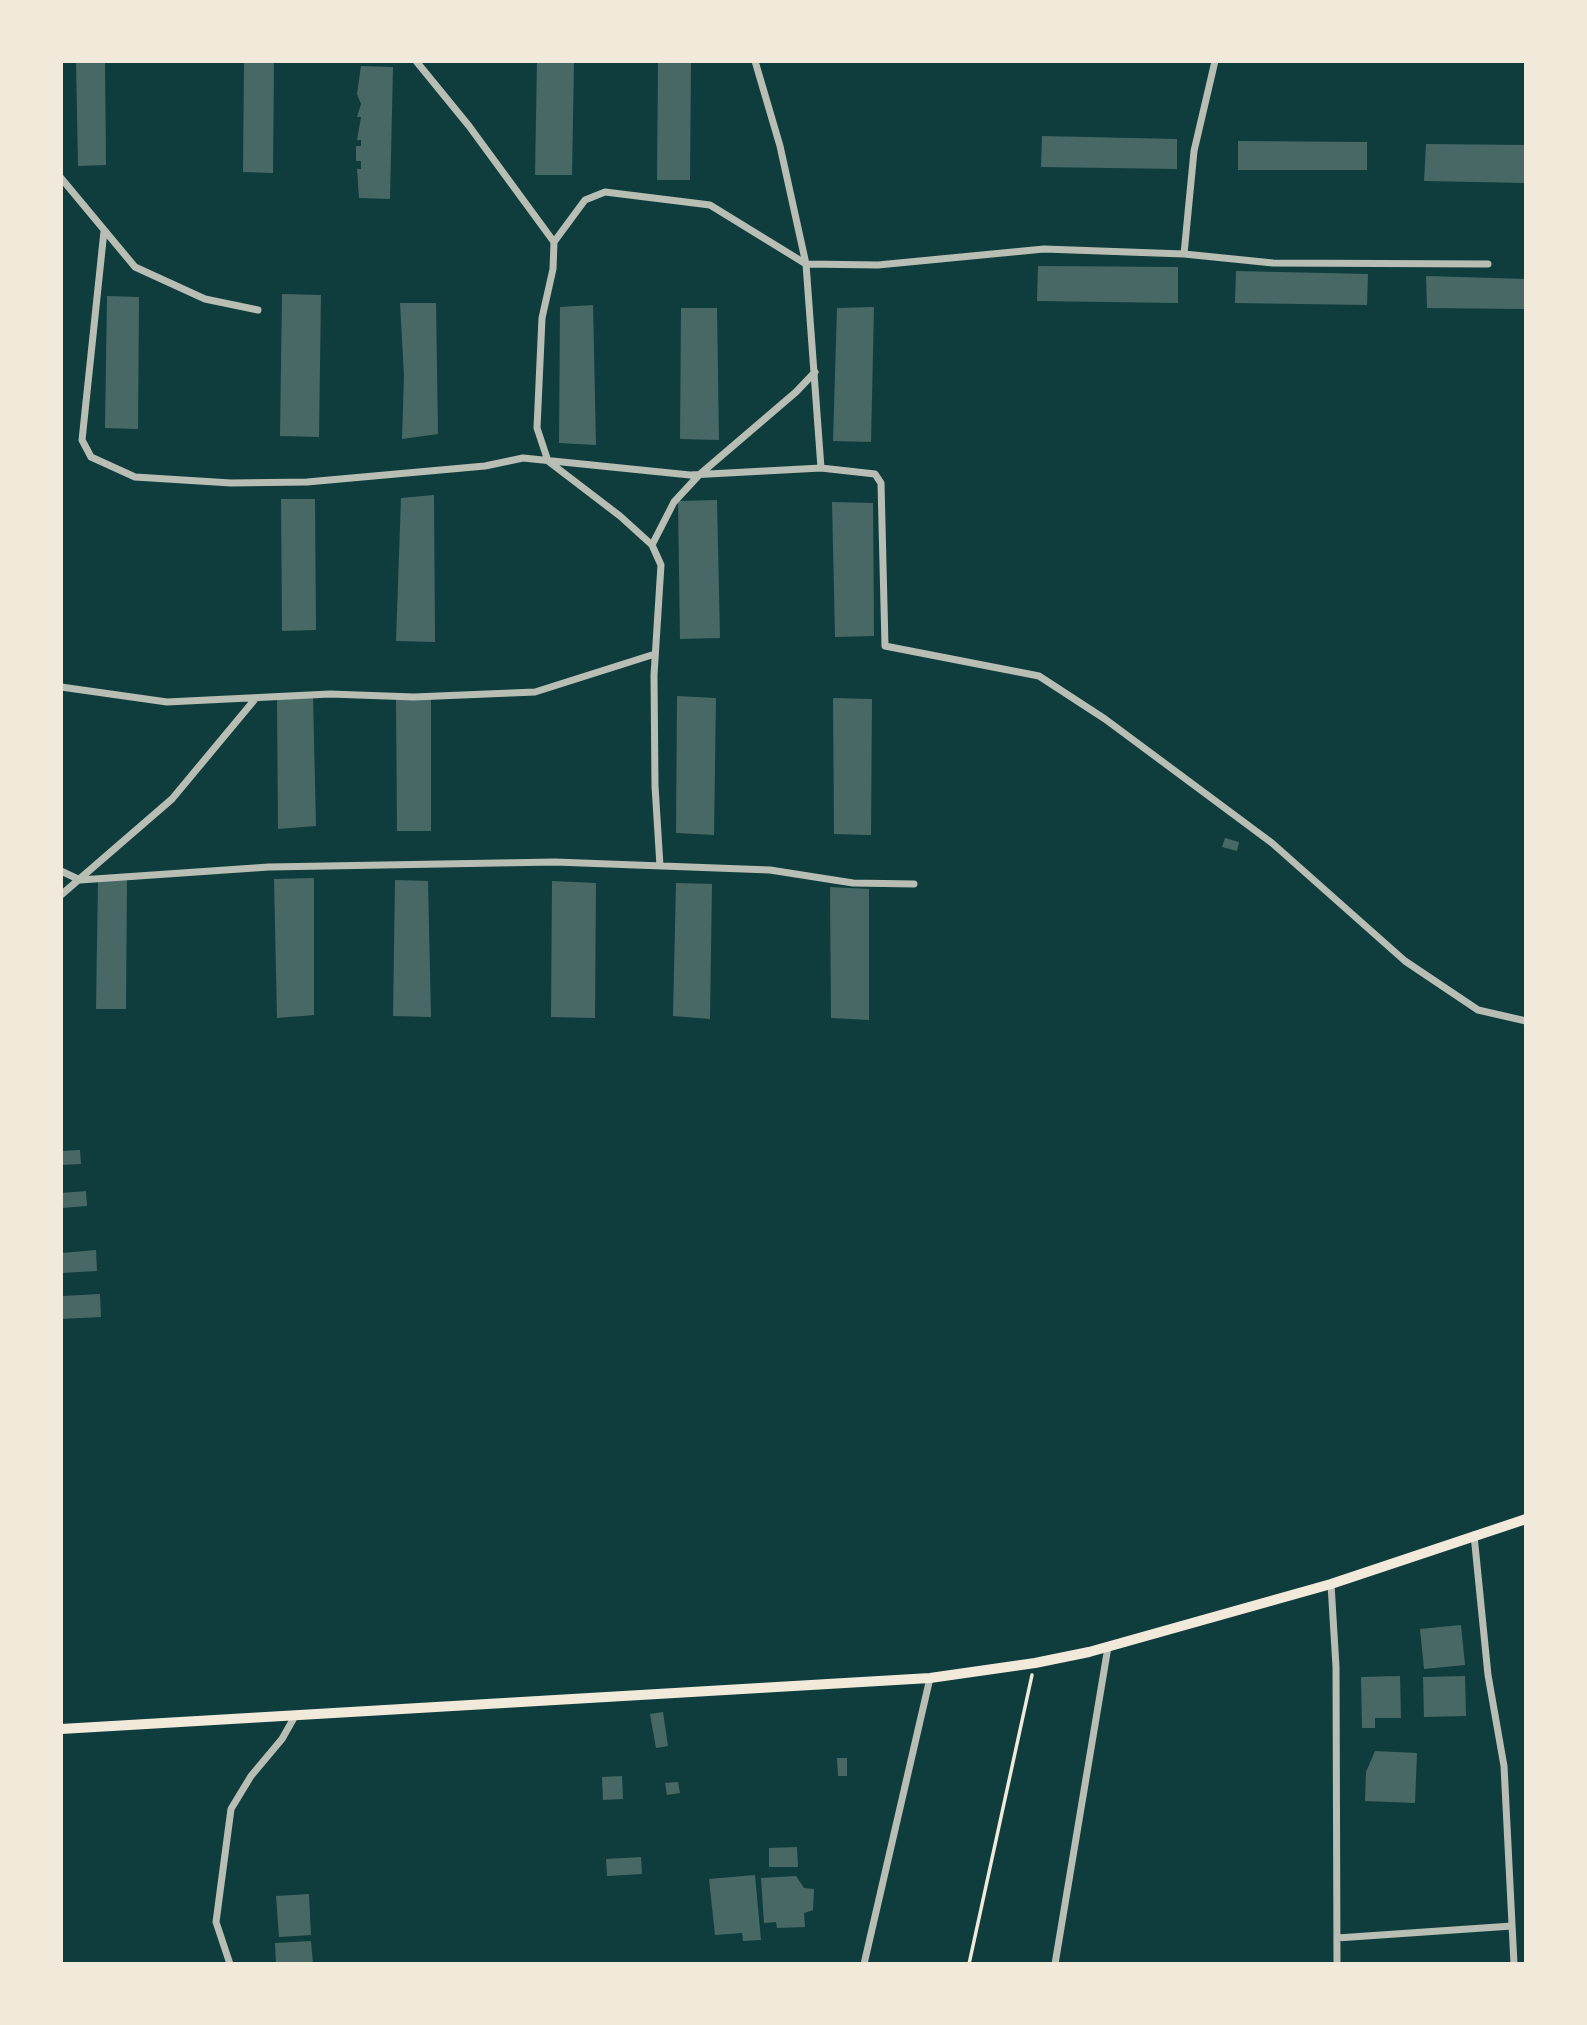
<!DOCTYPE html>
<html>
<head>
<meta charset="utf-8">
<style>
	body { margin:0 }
	#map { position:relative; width:1587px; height:2025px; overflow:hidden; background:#0f3d3e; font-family:"Open Sans",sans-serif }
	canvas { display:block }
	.frame { position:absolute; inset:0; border:63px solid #f1e9da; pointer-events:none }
</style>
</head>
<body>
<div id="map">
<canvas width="1587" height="2025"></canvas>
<div class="frame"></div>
</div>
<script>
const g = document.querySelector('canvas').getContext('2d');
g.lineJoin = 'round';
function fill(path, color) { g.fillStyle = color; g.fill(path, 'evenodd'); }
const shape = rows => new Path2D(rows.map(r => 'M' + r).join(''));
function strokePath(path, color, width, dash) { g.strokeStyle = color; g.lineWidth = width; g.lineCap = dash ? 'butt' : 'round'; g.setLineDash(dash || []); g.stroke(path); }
fill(shape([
	[76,61,105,61,106,165,78,166],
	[244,61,274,61,273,173,243,172],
	[537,61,574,61,572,175,535,175],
	[658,61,691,61,690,180,657,180],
	[361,66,393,67,390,199,359,198,357,169,361,169,361,161,356,161,356,146,361,146,361,140,357,140,361,117,357,117,361,104,357,94],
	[1042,136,1177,139,1177,169,1041,167],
	[1238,141,1367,142,1367,170,1238,170],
	[1426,144,1526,145,1526,183,1424,181],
	[1038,266,1178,267,1178,303,1037,301],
	[1236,271,1368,274,1367,305,1235,303],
	[1426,276,1526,279,1526,309,1427,308],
	[282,294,321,295,319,437,280,436],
	[107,296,139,297,138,429,105,428],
	[400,303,436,303,438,434,402,439,404,376],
	[593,305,596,445,559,443,560,307],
	[874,307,871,442,833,441,837,308],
	[681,308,717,308,719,440,680,439],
	[434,495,435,642,396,641,401,498],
	[281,499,315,499,316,630,282,631],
	[717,500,720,638,680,639,678,501],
	[832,502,873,503,874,636,835,637],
	[313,695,316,826,278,829,277,697],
	[431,696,431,831,397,831,396,697],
	[677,696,716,698,714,835,676,833],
	[833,698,872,699,871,835,834,834],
	[1225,838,1239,842,1237,851,1222,847],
	[98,878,127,878,126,1009,96,1009],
	[314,878,314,1015,277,1018,274,879],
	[395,880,428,881,431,1017,393,1016],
	[552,881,596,883,595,1018,551,1017],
	[676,883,712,884,710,1019,673,1016],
	[830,887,869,889,869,1020,831,1018],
	[80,1150,81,1164,61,1165,61,1151],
	[86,1191,87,1206,61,1208,61,1193],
	[96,1250,97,1271,61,1273,61,1253],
	[100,1294,101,1317,61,1319,61,1296],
	[1461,1625,1465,1665,1424,1669,1420,1629],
	[1400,1676,1401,1718,1375,1718,1375,1728,1362,1728,1361,1677],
	[1465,1676,1466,1716,1424,1717,1423,1677],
	[663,1712,668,1746,656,1748,650,1714],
	[1375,1751,1417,1753,1415,1803,1365,1801,1366,1772],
	[837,1758,847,1758,847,1776,838,1776],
	[622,1776,623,1799,603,1800,602,1777],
	[678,1782,680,1793,667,1795,665,1783],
	[797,1847,798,1867,769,1867,769,1848],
	[641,1857,642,1874,607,1876,606,1859],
	[755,1875,761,1940,743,1941,742,1933,715,1935,709,1879],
	[796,1876,804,1888,814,1889,813,1910,804,1913,805,1927,777,1928,776,1922,764,1923,761,1878],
	[309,1894,311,1935,279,1937,276,1896],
	[311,1941,313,1964,276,1964,275,1943]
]), '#486865');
strokePath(shape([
	[969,1964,1032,1675]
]), '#f1e9da', 3.5);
strokePath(shape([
	[416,61,469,126,554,242],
	[755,61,780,146,806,264,821,468,875,474,881,483,885,646,1039,676,1105,719,1272,843,1405,961,1478,1010,1526,1021],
	[61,178,135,267,205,299,258,310],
	[104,231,82,440,91,457,135,477,231,483,307,482,485,466,523,458,690,475,821,468],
	[1184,254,1194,151,1215,61],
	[652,545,674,502,699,475,796,392,815,372],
	[61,687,167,702,330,694,414,697,535,692,655,654],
	[660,866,655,786,654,675,661,565,652,545,620,516,548,461,537,428,542,318,553,269,554,242,585,200,605,192,710,205,806,264,878,265,1044,249,1184,254,1273,263,1488,264],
	[61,871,80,880,269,867,555,862,770,870,853,883,914,884],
	[61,895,172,799,256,698],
	[1474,1535,1488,1675,1504,1766,1514,1964],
	[1331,1584,1336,1667,1337,1964],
	[1337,1938,1512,1926],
	[230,1964,216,1922,231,1809,251,1776,282,1739,295,1716],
	[864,1964,930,1678],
	[1055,1964,1108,1647]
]), '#b8beb3', 7);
strokePath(shape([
	[61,1729,930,1678,1035,1663,1089,1652,1331,1584,1526,1519]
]), '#f1e9da', 10);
</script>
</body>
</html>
